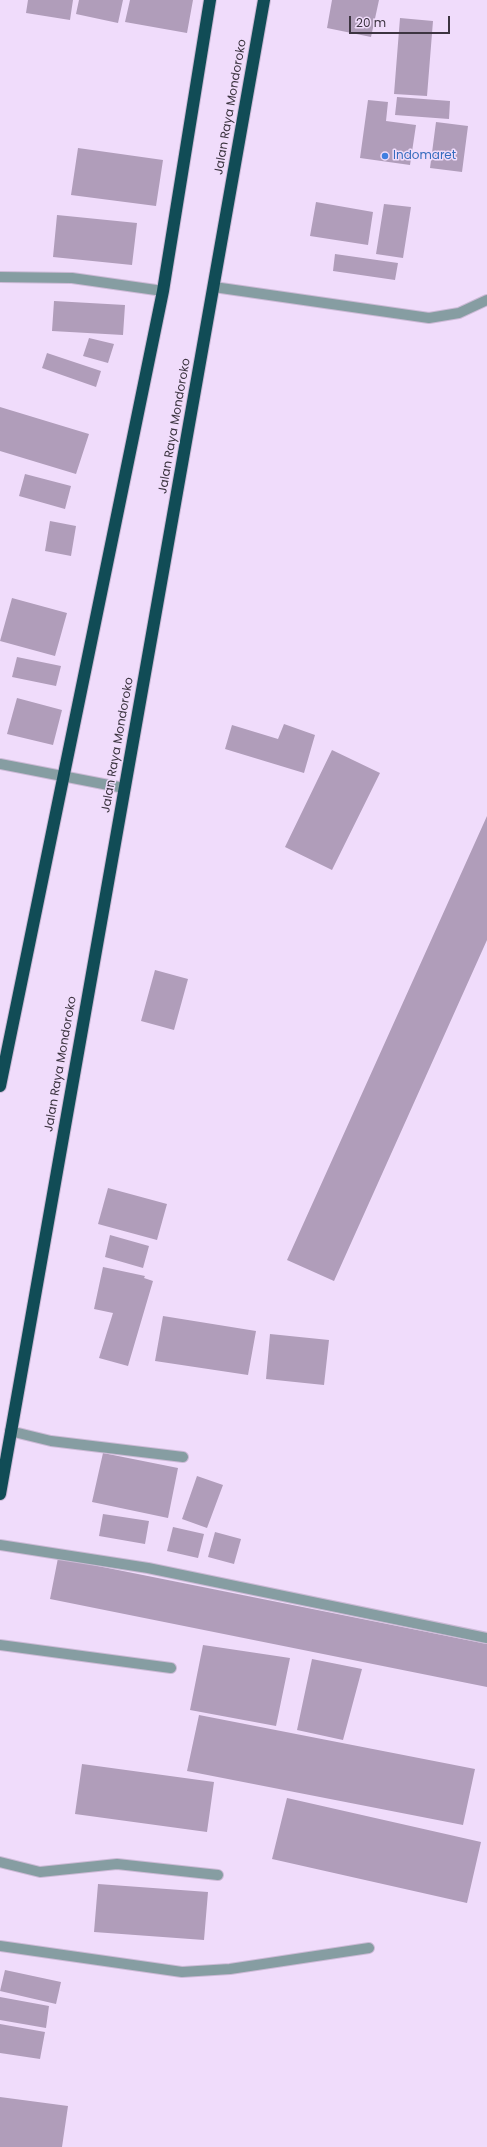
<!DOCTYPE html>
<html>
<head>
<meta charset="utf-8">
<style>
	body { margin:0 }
	#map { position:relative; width:487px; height:2147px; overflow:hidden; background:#f0dcfb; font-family:Poppins,sans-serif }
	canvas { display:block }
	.scale { position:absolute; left:349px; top:16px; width:101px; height:18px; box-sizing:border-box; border:2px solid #3c3440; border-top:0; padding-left:5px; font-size:12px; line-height:14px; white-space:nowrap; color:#3c3440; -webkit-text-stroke:3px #f0dcfb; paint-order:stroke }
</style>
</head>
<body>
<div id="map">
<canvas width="487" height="2147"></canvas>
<div class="scale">20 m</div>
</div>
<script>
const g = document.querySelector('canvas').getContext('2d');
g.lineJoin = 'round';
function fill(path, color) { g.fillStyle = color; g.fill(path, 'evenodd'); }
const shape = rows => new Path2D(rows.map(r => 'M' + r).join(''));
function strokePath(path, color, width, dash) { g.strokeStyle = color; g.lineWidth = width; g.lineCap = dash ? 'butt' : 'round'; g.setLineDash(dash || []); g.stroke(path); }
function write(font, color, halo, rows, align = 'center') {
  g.font = font + ' Poppins,sans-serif'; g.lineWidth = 3; g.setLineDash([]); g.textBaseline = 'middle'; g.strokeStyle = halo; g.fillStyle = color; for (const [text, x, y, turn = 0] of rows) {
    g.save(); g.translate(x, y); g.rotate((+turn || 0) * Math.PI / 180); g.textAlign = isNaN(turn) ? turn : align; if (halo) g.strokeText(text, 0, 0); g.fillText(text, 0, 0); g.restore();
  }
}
fill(shape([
	[28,0,73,0,70,20,26,13],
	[79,0,123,0,118,23,76,14],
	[130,0,193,0,187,33,125,22],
	[332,0,379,0,371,37,327,28],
	[400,18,433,21,427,96,394,94],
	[397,97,450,101,449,119,395,115],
	[368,100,388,102,386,121,416,125,410,165,360,158],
	[436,122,468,126,462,172,430,168],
	[78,148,163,160,156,206,71,195],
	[316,202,373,212,368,245,310,236],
	[384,204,411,207,403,258,376,254],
	[57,215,137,223,132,265,53,257],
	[335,254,398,263,395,280,333,271],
	[54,301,125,305,123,335,52,331],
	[89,338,114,344,108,363,83,356],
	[47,353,101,371,96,387,42,368],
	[0,407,89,434,76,474,0,451],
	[25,474,71,486,65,509,19,496],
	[50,521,76,526,71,556,45,551],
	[12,598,67,613,55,656,0,641],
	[17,657,61,666,56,686,12,677],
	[17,698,62,710,53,745,7,734],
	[284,724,315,735,304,773,225,749,232,725,278,739],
	[332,750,380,773,332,870,285,847],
	[487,816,487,940,334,1281,287,1260],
	[155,970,188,979,174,1030,141,1021],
	[108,1188,167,1204,157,1240,98,1224],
	[110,1235,149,1246,143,1268,105,1257],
	[103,1267,145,1276,144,1278,153,1281,128,1366,99,1358,113,1313,94,1309],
	[163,1316,256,1331,248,1375,155,1361],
	[270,1334,329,1340,324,1385,266,1379],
	[103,1453,178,1468,168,1518,92,1502],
	[197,1476,223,1485,207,1528,182,1519],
	[103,1514,149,1521,145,1544,99,1536],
	[173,1527,204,1534,198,1558,167,1551],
	[215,1532,241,1539,234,1564,208,1557],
	[58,1558,487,1644,487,1687,50,1599],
	[203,1645,290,1658,276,1726,190,1710],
	[312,1659,362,1669,343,1740,297,1730],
	[199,1715,475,1769,463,1825,187,1771],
	[82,1764,214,1782,207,1832,75,1814],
	[287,1798,481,1842,467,1903,272,1859],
	[98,1884,208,1892,204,1940,94,1932],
	[5,1970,61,1982,56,2004,0,1991],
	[0,1997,49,2006,46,2028,0,2020],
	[0,2024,45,2032,40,2059,0,2053],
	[0,2097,68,2106,62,2147,0,2147]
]), '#b09dba');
const minor = shape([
	[0,277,72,278,163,291],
	[214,287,429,318,459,313,487,300],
	[0,764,124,788],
	[10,1431,51,1441,183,1457],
	[0,1545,148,1568,487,1638],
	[0,1645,171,1668],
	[0,1862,40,1872,117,1864,218,1875],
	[0,1946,182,1972,230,1969,369,1948]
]);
const highway = shape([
	[0,1086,163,291,210,0],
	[0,1494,264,0]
]);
strokePath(minor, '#ccbad6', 12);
strokePath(highway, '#ccbad6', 14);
strokePath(minor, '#869da2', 10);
strokePath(highway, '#114c56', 12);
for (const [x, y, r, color] of [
	[385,156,4,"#3f7fe0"]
]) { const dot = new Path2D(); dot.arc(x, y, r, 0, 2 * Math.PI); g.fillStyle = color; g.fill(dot); strokePath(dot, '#f0dcfb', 1.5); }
write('12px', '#3c3440', '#f0dcfb', [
	["Jalan Raya Mondoroko",231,107,-80],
	["Jalan Raya Mondoroko",175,426,-80],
	["Jalan Raya Mondoroko",118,745,-80],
	["Jalan Raya Mondoroko",61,1064,-80]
]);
write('12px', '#366cbe', '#f0dcfb', [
	["Indomaret",393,156]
], 'left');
</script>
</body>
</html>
